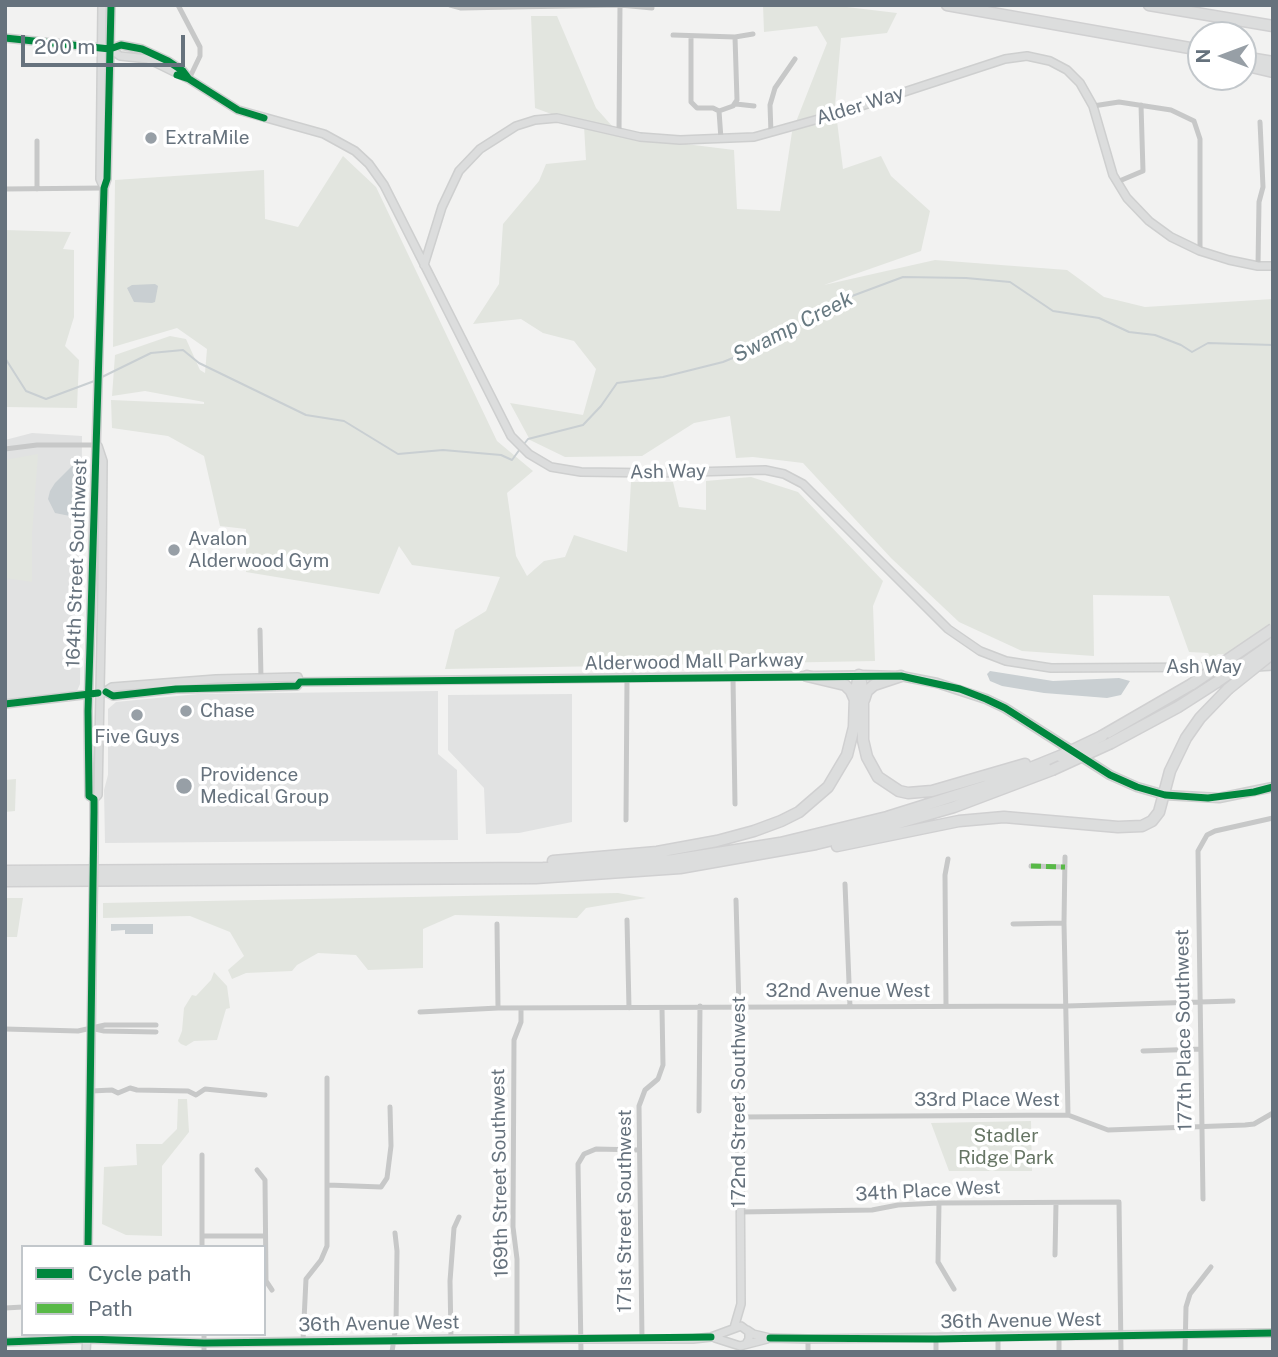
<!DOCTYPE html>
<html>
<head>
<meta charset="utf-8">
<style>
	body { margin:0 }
	#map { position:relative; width:1278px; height:1357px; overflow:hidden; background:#f2f2f1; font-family:"Public Sans",sans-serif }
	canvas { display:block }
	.frame { position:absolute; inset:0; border:7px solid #66727d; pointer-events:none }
	.legend { position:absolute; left:21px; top:1245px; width:245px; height:91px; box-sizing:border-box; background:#fff; border:2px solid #c2c7cb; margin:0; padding:9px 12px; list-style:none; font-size:21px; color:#66727d }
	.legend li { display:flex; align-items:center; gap:14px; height:35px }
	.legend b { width:35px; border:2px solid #c2c7cb }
	.north { position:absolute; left:1187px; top:21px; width:70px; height:70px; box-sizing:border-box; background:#fff; border:2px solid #c2c7cb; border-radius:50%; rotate:270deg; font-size:19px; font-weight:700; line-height:28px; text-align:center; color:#66727d }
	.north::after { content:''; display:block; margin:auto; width:24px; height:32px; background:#979fa6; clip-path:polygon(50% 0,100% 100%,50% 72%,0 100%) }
	.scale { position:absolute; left:21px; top:35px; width:164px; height:32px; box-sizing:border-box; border:4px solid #66727d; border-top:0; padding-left:9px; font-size:21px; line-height:24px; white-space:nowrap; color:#66727d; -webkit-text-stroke:5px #fff; paint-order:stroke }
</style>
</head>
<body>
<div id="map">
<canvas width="1278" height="1357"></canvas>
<div class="frame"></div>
<ul class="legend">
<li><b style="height:9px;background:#00873e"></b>Cycle path</li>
<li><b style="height:9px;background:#58b947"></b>Path</li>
</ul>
<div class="north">N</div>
<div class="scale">200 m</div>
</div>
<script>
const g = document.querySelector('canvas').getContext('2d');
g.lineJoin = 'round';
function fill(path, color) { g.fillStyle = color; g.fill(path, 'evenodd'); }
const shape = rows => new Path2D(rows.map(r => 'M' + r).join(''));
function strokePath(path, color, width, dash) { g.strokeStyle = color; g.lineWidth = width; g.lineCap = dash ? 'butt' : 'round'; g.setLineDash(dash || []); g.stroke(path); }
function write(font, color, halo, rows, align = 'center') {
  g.font = font + ' "Public Sans",sans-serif'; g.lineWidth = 7; g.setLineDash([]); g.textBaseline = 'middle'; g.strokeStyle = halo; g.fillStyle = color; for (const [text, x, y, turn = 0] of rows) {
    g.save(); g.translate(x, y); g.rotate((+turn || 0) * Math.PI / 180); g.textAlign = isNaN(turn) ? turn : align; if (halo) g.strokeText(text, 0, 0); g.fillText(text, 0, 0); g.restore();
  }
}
fill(shape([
	[32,433,82,436,80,684,77,691,66,697,5,704,5,440],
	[438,691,438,754,457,770,458,840,105,843,104,790,108,775,108,709,116,702,198,694],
	[572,694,572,822,519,833,486,834,484,788,448,750,448,695]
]), '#e1e2e2');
fill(shape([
	[763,5,830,5,897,13,887,33,841,38,835,105,843,169,881,156,891,176,930,211,921,251,824,285,935,260,1067,270,1104,297,1145,307,1273,299,1273,656,1218,654,1211,659,1208,653,1189,652,1169,596,1093,595,1094,656,1022,651,959,622,891,558,803,463,753,457,736,458,730,416,694,423,642,456,565,457,530,440,510,403,583,415,596,369,574,341,543,333,521,319,473,324,499,284,503,224,539,181,546,164,586,160,584,126,535,108,531,16,557,16,596,108,621,136,734,150,737,209,780,211,792,132,827,43,817,26,764,32],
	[343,156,376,187,497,441,533,471,507,493,516,556,527,576,544,561,565,557,574,535,627,552,631,482,673,482,679,507,706,510,706,481,751,477,798,492,883,581,873,606,875,661,445,669,455,630,486,611,500,577,412,565,399,546,379,594,246,572,246,529,220,526,204,456,168,436,112,428,111,400,204,404,204,402,145,391,112,396,115,355,170,336,186,339,200,370,205,373,207,349,177,328,113,347,115,180,264,170,265,219,298,227],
	[5,230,71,232,63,249,74,250,74,317,65,346,79,360,77,408,5,407],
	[38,454,32,534,32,582,5,578,5,460],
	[16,779,15,811,5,812,5,780],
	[618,893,646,898,586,908,577,918,455,915,423,929,423,968,368,970,356,955,318,953,297,965,292,971,246,973,232,979,228,970,244,956,230,932,190,916,103,918,103,903],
	[5,898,23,898,17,937,5,937],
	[214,972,227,986,230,1008,226,1009,217,1040,194,1041,186,1046,181,1044,178,1041,182,1031,184,1008,192,995,196,996,211,980],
	[178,1099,187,1099,189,1132,162,1166,162,1236,126,1235,102,1224,104,1167,137,1165,136,1144,162,1144,177,1129],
	[1031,1121,1032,1171,949,1171,931,1123]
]), '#e2e5df');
fill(shape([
	[155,284,158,286,155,302,152,303,134,302,127,288,132,285],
	[72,466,81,469,75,517,55,513,48,499,50,491,55,483],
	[990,671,1053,681,1119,678,1130,681,1121,695,1107,698,1082,696,1044,693,1002,686,990,681,987,674],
	[111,924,153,924,153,934,125,934,125,930,111,931]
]), '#c9cfd2');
strokePath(shape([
	[5,358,26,391,46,399,97,380],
	[102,377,151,353,183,350,199,363,306,415,344,421,398,454,443,450,501,455,512,460,520,449],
	[524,444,528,439,583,425,601,406,617,383,663,377,723,362,770,343,844,299,903,277,966,278,1010,282,1053,311,1099,318,1129,332,1155,335,1181,345,1192,352,1208,343,1273,345]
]), '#c9cfd2', 2);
const secondary = shape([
	[102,5,100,179,104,188],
	[5,38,110,49,121,45,142,49,168,61,183,71,189,79],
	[110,49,120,56,148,59,189,79,238,110,324,134,355,151,369,164,384,185,511,436,529,454,551,467,581,472,657,473,765,470,784,474,803,484,948,629,980,651,1006,661,1051,668,1237,667],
	[424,265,442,207,459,171,480,149,516,126,535,120,557,118,640,137,680,140,754,137,840,113,1005,59,1027,56,1050,61,1067,70,1080,83,1093,106,1113,175,1127,198,1149,221,1171,237,1200,251,1229,260,1258,266,1273,266],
	[1256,667,1273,666],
	[106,692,113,696,176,689,297,686,300,682,859,675],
	[103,693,112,687,216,679,298,677,300,682],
	[5,704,91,694],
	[94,799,98,795,102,587,103,461,98,446],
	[94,855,94,799,89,796,88,711,104,188,107,179,111,5],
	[88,1247,93,906],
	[734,1328,741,1304,739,1007],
	[747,1330,753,1334,770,1338,808,1339,1273,1333],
	[715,1338,740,1346,767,1339],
	[5,1342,87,1339,204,1343,451,1339,693,1339,711,1337,741,1326,749,1332,749,1339,746,1344],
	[86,1352,87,1335]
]);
const primary = shape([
	[859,675,901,676,937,683,986,699,1005,708,1110,775,1137,787,1165,795,1219,798,1273,787]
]);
const highway = shape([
	[947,5,1201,50],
	[1149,5,1273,26],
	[1243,57,1273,62],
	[1243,65,1273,72],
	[807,676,845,685,851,691,855,700],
	[861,682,863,697,863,740,867,757,878,777,899,791,908,793,932,791,1025,764],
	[864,700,867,691,874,685,901,676],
	[1102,736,1192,684],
	[1111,743,1178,707,1217,682],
	[837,846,959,821,1004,817,1118,827,1142,826,1152,821,1159,812,1170,771,1186,738,1200,718,1228,689],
	[553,861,657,852,717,841,754,831,781,821,799,812,828,787,847,755,854,727,855,695,859,675],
	[5,871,543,868,619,865,673,860,780,843,887,817,986,786,1060,756],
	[5,881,536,878,680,868,816,844,878,829,954,807,1052,770]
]);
strokePath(secondary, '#cecfcf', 10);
strokePath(primary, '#cecfcf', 11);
strokePath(highway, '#d0d0d1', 13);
strokePath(shape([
	[178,5,200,47,200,56,189,79],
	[450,5,461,8,620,5,652,8],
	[673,35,735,37,753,34],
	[691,36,691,102,697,108,713,108,719,111,721,139],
	[736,104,754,106],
	[1093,106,1119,102,1171,110,1194,121,1200,139,1200,251],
	[719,111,733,106,737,100,735,37],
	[619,132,620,5],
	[771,133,770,105,775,88,795,59],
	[37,141,37,189],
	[1117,182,1143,171,1141,105],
	[5,189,104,188],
	[1258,266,1259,202,1263,187,1260,122],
	[5,449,37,445,98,445],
	[260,630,261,678],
	[733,678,735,804],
	[626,820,627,678],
	[1065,857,1064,923,1068,1115],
	[1031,866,1065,867],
	[845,884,850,1007],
	[736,900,739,1007],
	[627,920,629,1008],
	[497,924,498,1008],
	[1013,924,1064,923],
	[946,1006,945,875,948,859],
	[420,1012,498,1008,1067,1006,1233,1001],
	[5,1029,78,1031,105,1025,156,1025],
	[95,1029,104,1031,156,1032],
	[1143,1051,1200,1049],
	[91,1091,112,1090,118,1093,130,1088,137,1090,188,1091,196,1095,205,1089,265,1095],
	[699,1111,700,1006],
	[739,1117,1068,1115,1108,1130,1245,1125,1254,1124,1273,1113],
	[257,1170,265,1180,266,1281,272,1290],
	[328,1185,381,1187,387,1178,391,1146,390,1107],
	[1203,1199,1198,851,1207,835,1215,831,1273,818],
	[939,1203,938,1262,954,1289],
	[739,1212,872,1210,898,1205,939,1203,1119,1202,1121,1352],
	[202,1236,265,1236],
	[202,1247,202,1155],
	[1055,1255,1056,1203],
	[5,1308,23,1307],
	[204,1334,204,1352],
	[998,1338,998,1352],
	[451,1339,450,1281,454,1228,459,1217],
	[517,1339,517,1259,513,1227,514,1040,521,1022,521,1008],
	[642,1339,639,1106,645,1090,658,1079,663,1065,662,1008],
	[808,1339,808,1352],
	[936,1339,936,1352],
	[303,1341,306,1279,321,1260,327,1246,327,1078],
	[392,1352,396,1325,397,1251,395,1233],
	[581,1352,578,1164,584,1154,596,1149,639,1150],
	[1059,1352,1059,1336],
	[1185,1352,1186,1307,1190,1294,1211,1267]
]), '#c7c8c8', 5);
strokePath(secondary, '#dcdddd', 7);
strokePath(primary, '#dcdddd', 8);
strokePath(highway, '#dcdddd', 10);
const secondaryBridge = shape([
	[93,906,94,855]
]);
const highwayBridge = shape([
	[1217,682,1273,643],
	[1192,684,1273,629],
	[1228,689,1273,653],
	[1060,756,1102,736],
	[1052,770,1111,743]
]);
strokePath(secondaryBridge, '#cecfcf', 10, []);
strokePath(highwayBridge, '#d0d0d1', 13, []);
strokePath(secondaryBridge, '#dcdddd', 7);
strokePath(highwayBridge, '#dcdddd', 10);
strokePath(shape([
	[1031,866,1065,867]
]), '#58b947', 5, [10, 5]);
strokePath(shape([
	[5,38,110,49,121,45,142,49,168,61,183,71,189,79],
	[177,75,189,79,238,110,264,118],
	[106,692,113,696,176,689,297,686,300,682,901,676,960,689,986,699,1005,708,1110,775,1137,787,1165,795,1208,798,1254,792,1273,787],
	[5,704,98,693],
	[88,1247,94,812,94,799,89,796,88,711,104,188,107,179,111,5],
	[770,1338,936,1339,1273,1333],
	[5,1342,87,1339,204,1343,711,1337]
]), '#00873e', 7);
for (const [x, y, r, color] of [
	[151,138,7,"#979fa6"],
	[174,550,7,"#979fa6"],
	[186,711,7,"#979fa6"],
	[137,715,7,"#979fa6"],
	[184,786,9,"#979fa6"]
]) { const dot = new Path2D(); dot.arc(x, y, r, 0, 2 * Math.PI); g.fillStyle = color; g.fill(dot); strokePath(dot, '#fff', 2.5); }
write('19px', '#66727d', '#fff', [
	["Alder Way",860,106,-17],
	["Ash Way",668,472,-1],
	["164th Street Southwest",77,563,-88],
	["Alderwood Mall Parkway",694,662,-1],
	["Ash Way",1204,667],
	["32nd Avenue West",848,991],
	["177th Place Southwest",1184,1030,-91],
	["33rd Place West",987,1100],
	["172nd Street Southwest",739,1102,-90],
	["169th Street Southwest",500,1173,-91],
	["34th Place West",928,1191,-3],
	["171st Street Southwest",625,1211,-90],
	["36th Avenue West",1021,1321,-1],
	["36th Avenue West",379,1324,-1]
]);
write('19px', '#66727d', '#fff', [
	["ExtraMile",165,138],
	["Avalon",188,539],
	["Alderwood Gym",188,561],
	["Chase",200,711],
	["Five Guys",137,737,"center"],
	["Providence",200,775],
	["Medical Group",200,797]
], 'left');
write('19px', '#667564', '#fff', [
	["Stadler",1006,1136],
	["Ridge Park",1006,1158]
]);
write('italic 21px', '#677981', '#fff', [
	["Swamp Creek",793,327,-27]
]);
</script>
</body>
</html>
